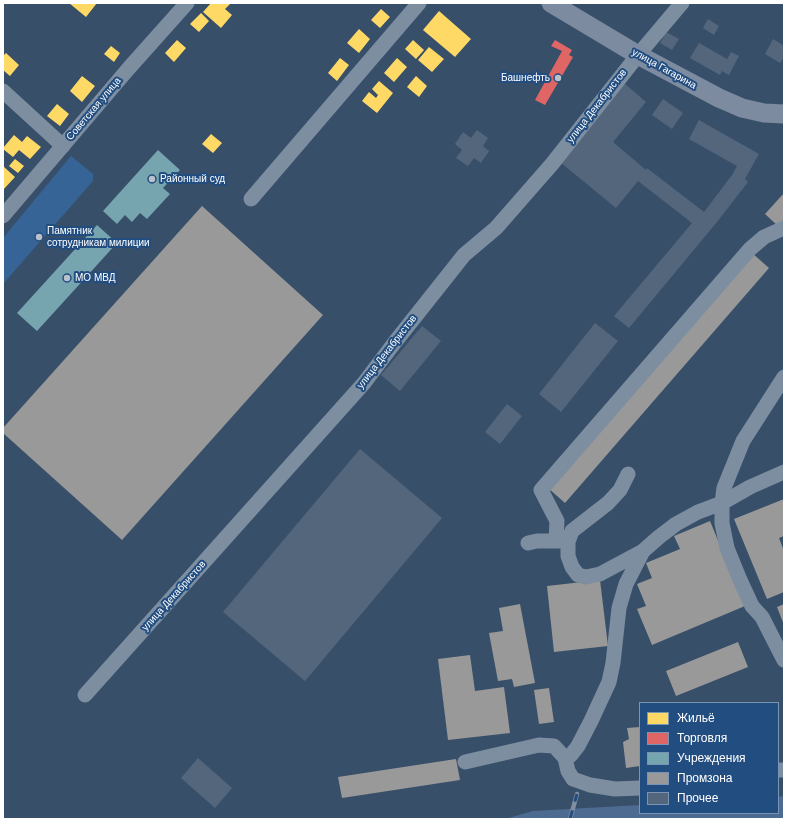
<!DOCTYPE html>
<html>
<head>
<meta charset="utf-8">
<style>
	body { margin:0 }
	#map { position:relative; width:787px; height:822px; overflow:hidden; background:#384f6a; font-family:Arial,sans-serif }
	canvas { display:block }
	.frame { position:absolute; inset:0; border:4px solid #fff; pointer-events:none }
	.legend { position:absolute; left:639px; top:702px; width:140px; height:112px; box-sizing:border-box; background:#224d80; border:1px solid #7a94b3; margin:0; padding:5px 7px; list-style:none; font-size:12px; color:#fff }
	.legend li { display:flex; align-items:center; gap:8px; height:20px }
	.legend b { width:20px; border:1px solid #7a94b3 }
</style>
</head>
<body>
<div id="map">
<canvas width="787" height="822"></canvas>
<div class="frame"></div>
<ul class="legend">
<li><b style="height:11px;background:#ffd966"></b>Жильё</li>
<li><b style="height:11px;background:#e06666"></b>Торговля</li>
<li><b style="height:11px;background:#76a5af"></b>Учреждения</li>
<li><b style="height:11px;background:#999"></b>Промзона</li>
<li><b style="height:11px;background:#54667c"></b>Прочее</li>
</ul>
</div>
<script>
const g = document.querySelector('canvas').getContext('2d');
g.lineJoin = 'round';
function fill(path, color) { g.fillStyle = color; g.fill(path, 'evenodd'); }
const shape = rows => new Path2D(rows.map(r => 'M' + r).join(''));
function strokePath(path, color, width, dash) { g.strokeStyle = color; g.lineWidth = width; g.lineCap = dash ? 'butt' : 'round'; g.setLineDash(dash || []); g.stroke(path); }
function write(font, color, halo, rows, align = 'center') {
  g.font = font + ' Arial,sans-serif'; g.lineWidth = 4; g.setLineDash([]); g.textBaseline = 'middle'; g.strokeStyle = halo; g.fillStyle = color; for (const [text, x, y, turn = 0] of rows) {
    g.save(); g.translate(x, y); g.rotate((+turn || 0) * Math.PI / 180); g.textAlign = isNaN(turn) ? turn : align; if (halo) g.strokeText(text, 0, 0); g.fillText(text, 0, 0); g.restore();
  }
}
fill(shape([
	[71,156,93,174,93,181,3,284,3,238]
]), '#366497');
fill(shape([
	[784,796,784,819,505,819,533,811,640,805,640,813,778,813,778,797]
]), '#4d6b90');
fill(shape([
	[69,3,97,3,86,17],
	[211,3,231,3,225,9,232,15,221,28,203,12],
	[381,9,390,17,380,28,371,20],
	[439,11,471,39,455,57,423,30],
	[201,13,209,21,199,32,190,24],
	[359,29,370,39,359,53,347,43],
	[177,40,186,48,174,62,165,53],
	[413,40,424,50,416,59,405,49],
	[111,46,120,53,114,62,104,54],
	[429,47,444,59,432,72,418,60],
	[6,53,19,65,10,76,3,70,3,56],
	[340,58,349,65,337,81,328,73],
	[397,58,407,67,394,82,384,73],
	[82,76,95,86,82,102,70,91],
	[416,76,427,86,419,97,407,87],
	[379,81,393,93,377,113,362,101,369,92,376,98,378,95,372,89],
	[57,104,69,114,60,126,47,116],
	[211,134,222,143,213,153,202,144],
	[14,135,22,142,27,136,41,147,30,159,19,150,13,157,3,149,3,148],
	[15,159,24,166,18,173,9,166],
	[3,166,15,177,3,190]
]), '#ffd966');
fill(shape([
	[555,40,572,50,569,55,573,57,545,105,535,100,562,51,551,46]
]), '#e06666');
fill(shape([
	[158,150,180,170,163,188,170,194,147,219,140,213,132,222,125,215,117,224,103,211],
	[97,225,117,243,37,331,17,313]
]), '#76a5af');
fill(shape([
	[784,193,784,219,778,226,765,214],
	[202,206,323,315,122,540,3,433,3,428],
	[752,253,769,268,565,503,548,488],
	[784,499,784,536,779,538,784,551,784,592,767,599,734,519],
	[710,521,745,606,652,645,637,609,646,606,637,584,652,578,646,563,680,549,674,536],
	[600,580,608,646,554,652,547,586],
	[520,604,535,683,514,687,512,679,498,681,489,633,503,631,499,608],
	[784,604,784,625,777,607],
	[738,642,748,667,676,696,666,671],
	[470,655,475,691,504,687,510,733,448,740,438,659],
	[549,688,554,722,539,724,534,690],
	[640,727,640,766,626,768,623,742,629,739,627,728],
	[456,759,460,780,342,798,338,777]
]), '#999');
fill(shape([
	[708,19,719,26,714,35,703,28],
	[666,32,679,39,672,50,660,43],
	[773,39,784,46,784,57,780,63,765,54],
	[699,43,727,59,731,52,739,56,729,75,722,71,720,75,690,58],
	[624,83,646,102,613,142,646,170,647,168,704,212,732,175,737,166,689,139,699,120,759,154,745,179,748,182,717,222,629,328,614,316,692,223,638,181,616,208,560,162],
	[663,99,683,113,672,129,652,115],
	[477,130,488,138,483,146,489,151,481,163,474,158,468,166,456,158,462,150,455,144,463,132,471,138],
	[595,323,618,341,561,412,539,394],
	[422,326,441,341,400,391,381,375],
	[507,404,522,416,500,444,485,432],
	[360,449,442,518,305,681,223,612],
	[198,758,232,788,215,808,181,778]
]), '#54667c');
strokePath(shape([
	[3,91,63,146],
	[251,199,419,3],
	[3,216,129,68,187,3],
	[784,377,743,441,724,488,722,503,722,523,727,548,740,580,752,606,762,617,784,660],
	[628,474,620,490,608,503,572,531,568,542,568,556,572,567,578,575,586,577,600,574,643,551],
	[556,541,557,521,541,490,750,249,764,237,784,228],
	[528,543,537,541,565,541],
	[85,695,364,383,395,342,464,255,496,228,552,164,638,55,682,3],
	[565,758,571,755,578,746,591,721,609,682,613,663,619,608,626,584,643,551,659,537,676,524,698,512,722,503,750,487,784,472],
	[465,762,539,745,554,746,565,758,568,771,573,779,590,785,615,789,640,788],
	[778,770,784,770]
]), '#7d8ea1', 15);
strokePath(shape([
	[551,3,638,55,719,98,742,108,764,113,784,114]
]), '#7c8b9f', 19);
const rail = shape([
	[570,819,577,794]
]);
strokePath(rail, '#7f8fa1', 4.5);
strokePath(rail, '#224d80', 3, [9]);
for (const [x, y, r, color] of [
	[558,78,4,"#b9c1cb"],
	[152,179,4,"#b9c1cb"],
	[39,237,4,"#b9c1cb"],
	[67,278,4,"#b9c1cb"]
]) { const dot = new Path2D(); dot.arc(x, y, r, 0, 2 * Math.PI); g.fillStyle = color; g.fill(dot); strokePath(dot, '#224d80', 1.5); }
write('10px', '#fff', '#224d80', [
	["улица Гагарина",664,69,29],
	["улица Декабристов",597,106,-52],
	["Советская улица",94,109,-50],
	["улица Декабристов",387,352,-52],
	["улица Декабристов",174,596,-48]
]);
write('10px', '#fff', '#224d80', [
	["Башнефть",550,78,"right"],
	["Районный суд",160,179],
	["Памятник",47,231],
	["сотрудникам милиции",47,243],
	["МО МВД",75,278]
], 'left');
</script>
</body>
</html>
